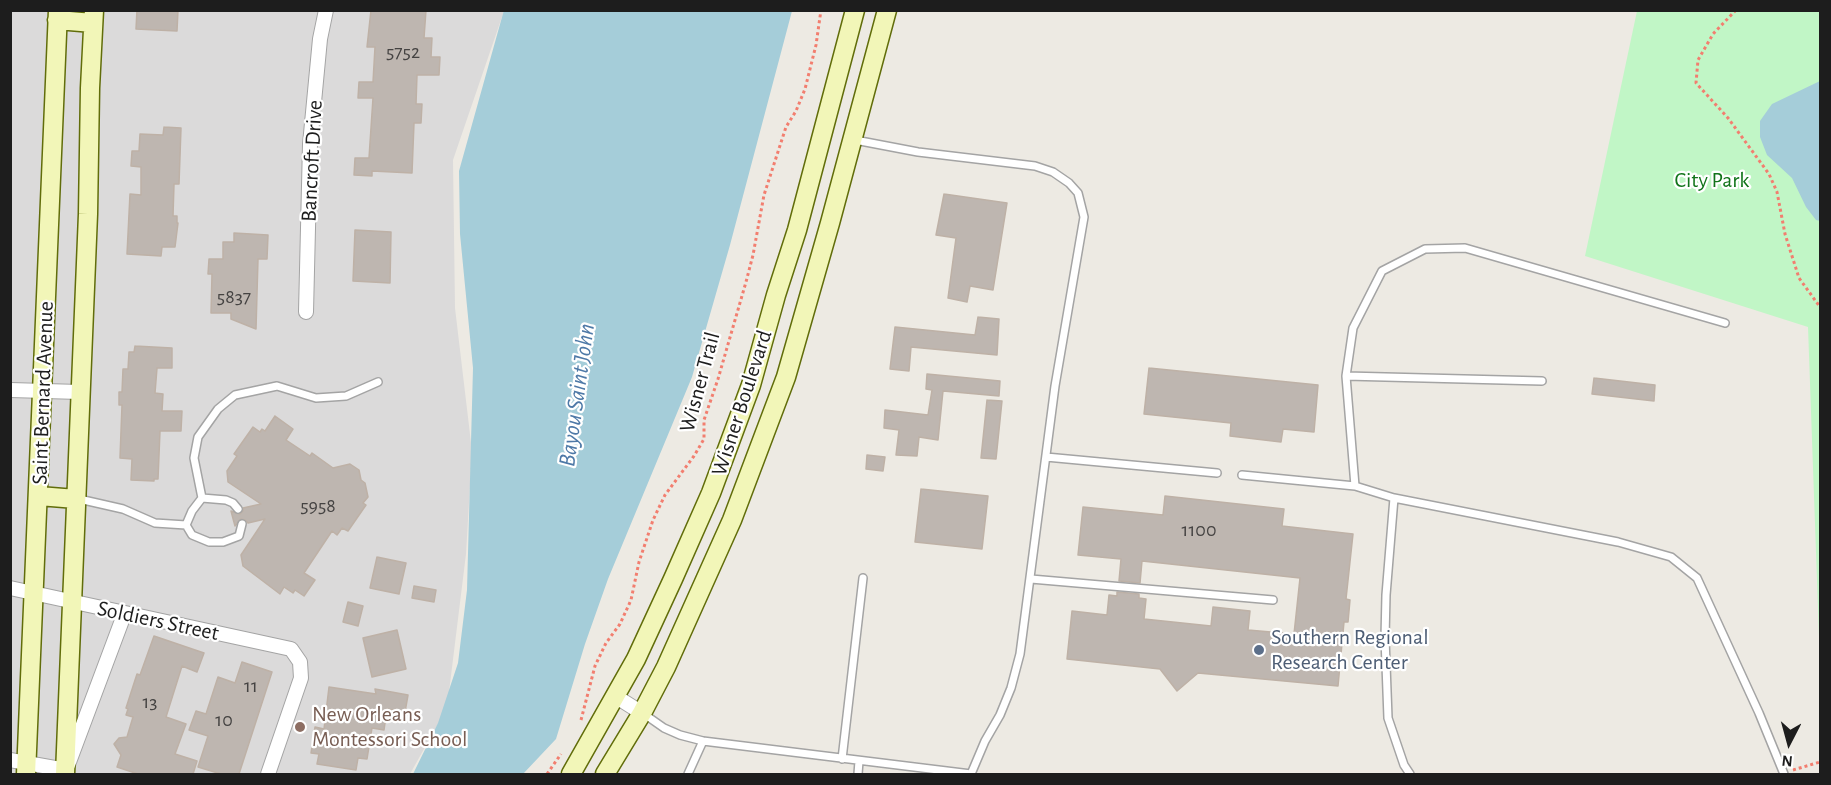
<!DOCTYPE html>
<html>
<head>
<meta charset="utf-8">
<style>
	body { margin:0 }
	#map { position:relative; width:1831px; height:785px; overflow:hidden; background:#edeae3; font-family:"Alegreya Sans",sans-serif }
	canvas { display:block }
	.frame { position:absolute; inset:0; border:12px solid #1d1d1d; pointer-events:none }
	.north { position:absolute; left:1759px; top:713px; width:60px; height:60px; -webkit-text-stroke:4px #fff; paint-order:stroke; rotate:186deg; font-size:16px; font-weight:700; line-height:24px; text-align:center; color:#1d1d1d }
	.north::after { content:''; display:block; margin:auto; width:21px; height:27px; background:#1d1d1d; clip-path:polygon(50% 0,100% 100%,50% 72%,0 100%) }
</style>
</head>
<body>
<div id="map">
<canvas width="1831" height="785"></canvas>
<div class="frame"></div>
<div class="north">N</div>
</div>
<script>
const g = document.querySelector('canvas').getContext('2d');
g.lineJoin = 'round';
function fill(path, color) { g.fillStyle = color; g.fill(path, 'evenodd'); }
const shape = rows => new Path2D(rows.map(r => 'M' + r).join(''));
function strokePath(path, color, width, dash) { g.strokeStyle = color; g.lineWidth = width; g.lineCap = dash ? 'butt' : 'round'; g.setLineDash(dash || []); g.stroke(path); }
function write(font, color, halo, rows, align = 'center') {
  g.font = font + ' "Alegreya Sans",sans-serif'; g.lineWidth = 4.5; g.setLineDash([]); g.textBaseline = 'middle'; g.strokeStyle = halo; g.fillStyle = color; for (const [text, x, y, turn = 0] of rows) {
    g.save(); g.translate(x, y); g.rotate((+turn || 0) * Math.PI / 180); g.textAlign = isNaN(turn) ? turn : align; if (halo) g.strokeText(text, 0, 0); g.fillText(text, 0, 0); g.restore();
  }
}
fill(shape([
	[10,11,504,11,453,160,455,308,472,451,466,554,447,708,410,774,11,774]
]), '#dbdada');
fill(shape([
	[1637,11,1820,11,1820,665,1808,327,1585,256]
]), '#c1f6c6');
fill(shape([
	[504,10,792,11,730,245,692,377,608,579,585,644,556,739,523,774,413,774,438,723,458,663,467,590,473,368,460,234,459,171],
	[1820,81,1820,221,1816,220,1806,207,1792,178,1767,155,1760,137,1760,121,1772,104]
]), '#a5cdd9');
const building = shape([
	[137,10,178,10,177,31,136,29,137,10],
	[371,10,426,10,424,38,432,38,431,57,440,57,439,75,417,75,416,104,422,104,421,123,414,123,412,173,372,171,372,176,354,175,355,158,369,158,373,98,358,98,359,82,373,82,375,47,367,47,371,10],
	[164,127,181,128,179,184,174,184,173,216,177,216,177,223,178,223,175,247,162,247,161,256,127,254,130,194,141,195,141,167,131,166,132,151,139,151,140,134,163,135,164,127],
	[944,194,1007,203,993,290,970,286,967,302,948,298,956,238,936,235,944,194],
	[355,230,391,232,390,283,353,281,355,230],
	[234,233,268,235,267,259,258,259,256,329,231,319,231,313,211,313,212,274,208,274,209,259,223,259,223,242,234,242,234,233],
	[978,317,999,319,997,355,911,347,909,371,890,369,895,327,975,335,978,317],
	[135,346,172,348,172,368,157,368,155,393,163,394,162,411,182,411,181,431,160,431,158,479,154,479,154,481,131,480,132,459,120,458,122,405,119,405,119,392,122,392,123,369,128,369,129,352,134,352,135,346],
	[1149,368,1318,385,1314,432,1283,429,1281,442,1230,436,1231,423,1144,414,1149,368],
	[927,374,1000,381,999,396,943,391,938,440,919,437,917,456,896,455,899,430,884,428,885,410,928,415,932,390,926,389,927,374],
	[1594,378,1655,385,1654,401,1592,394,1594,378],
	[987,400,1002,401,996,459,981,458,987,400],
	[275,416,293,429,286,440,310,456,312,453,333,468,350,464,359,470,361,480,365,483,368,497,363,503,366,505,348,531,342,528,337,535,332,531,304,573,315,580,304,596,295,590,293,593,284,587,280,594,243,566,241,555,265,519,248,523,245,520,241,519,235,526,231,511,240,514,243,511,243,508,261,504,228,482,227,471,237,456,234,454,253,427,260,432,262,429,265,431,275,416],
	[867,455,885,457,883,471,866,469,867,455],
	[921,489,988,496,982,549,915,542,921,489],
	[1165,496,1284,509,1282,526,1353,534,1346,599,1350,600,1348,622,1344,622,1338,686,1198,673,1177,691,1160,669,1067,659,1072,611,1107,615,1109,595,1117,596,1117,592,1139,594,1139,598,1146,599,1144,619,1211,626,1213,607,1250,611,1248,630,1294,634,1300,578,1142,561,1140,583,1119,581,1121,559,1078,555,1083,507,1163,515,1165,496],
	[377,557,406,563,399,594,370,588,377,557],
	[414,586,436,590,434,602,412,598,414,586],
	[348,602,363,606,358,626,343,622,348,602],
	[397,630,406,669,372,677,363,638,397,630],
	[154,636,204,653,197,672,182,666,166,717,186,724,175,754,197,761,193,774,138,774,117,767,121,755,114,744,119,738,127,737,133,717,126,715,128,709,126,708,137,674,140,675,154,636],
	[242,662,272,672,239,774,221,774,198,767,208,736,189,730,196,711,206,714,218,677,235,683,242,662],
	[329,687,376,694,375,689,408,695,405,712,387,709,384,730,372,728,367,759,358,758,356,770,317,764,319,754,311,753,315,727,324,729,329,687]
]);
fill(building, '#beb6b0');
strokePath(building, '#beb1a6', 1.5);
const lane = shape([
	[855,140,918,152,1035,166,1053,172,1069,183,1078,193,1084,217,1055,386,1020,654,1011,688,1000,715,985,741,971,774],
	[1346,376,1353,328,1382,271,1425,249,1465,248,1725,323],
	[1046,457,1217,473],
	[1242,475,1355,486],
	[202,498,226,500,233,503,238,509],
	[1394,498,1618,542,1671,557,1697,578,1759,713,1784,774],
	[79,499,123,509,155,523,186,525,192,511,202,498,194,458,198,437,218,409,235,395,277,386,316,398,346,396,378,382],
	[186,525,192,535,209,542,223,542,239,536,242,524],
	[1031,579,1273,600],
	[644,714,664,728,680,735,703,741,971,774],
	[842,759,863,578],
	[688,774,703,741],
	[858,774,859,761],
	[1410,774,1404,765,1388,718,1385,638,1386,595,1394,498,1355,486,1346,376,1542,381]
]);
const street = shape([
	[306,312,310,144,320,39,326,10],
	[10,390,80,392],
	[10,588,291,649,300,662,301,678,268,774],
	[615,696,642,713],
	[10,760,66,770,124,615]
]);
const secondary = shape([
	[57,20,93,23],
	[39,496,76,499],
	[26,774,58,10],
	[65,774,88,214,90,88,94,10],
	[571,774,636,659,673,579,711,493,751,385,776,295,797,230,855,10],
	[605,774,642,713,666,667,732,520,786,377,830,223,887,10]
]);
strokePath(lane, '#a4a4a4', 10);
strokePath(street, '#a4a4a4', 16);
strokePath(secondary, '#616d0a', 21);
strokePath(shape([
	[1736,10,1713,34,1698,60,1696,83,1728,118,1769,174,1777,192,1785,234,1799,278,1820,307],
	[581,720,595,666,606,643,620,624,631,600,639,562,653,520,665,495,694,456,704,439,704,420,718,379,746,282,753,255,764,195,786,127,796,111,805,89,816,45,821,10],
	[1793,770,1820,762],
	[547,774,561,754]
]), '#f27e6f', 3, [3, 3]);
strokePath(lane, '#fff', 7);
strokePath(street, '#fff', 14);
strokePath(secondary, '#f2f6b8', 18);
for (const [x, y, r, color] of [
	[1259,650,6,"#5c6f8a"],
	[300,727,6,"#8d6e63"]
]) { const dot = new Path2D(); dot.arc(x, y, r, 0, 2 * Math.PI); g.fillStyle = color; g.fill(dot); strokePath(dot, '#fff', 2); }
write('20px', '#454342', null, [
	["5752",403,52],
	["5837",234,297],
	["5958",318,506],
	["1100",1199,530],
	["11",251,686],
	["13",150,702],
	["10",224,720]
]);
write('22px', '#1d1d1d', '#fff', [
	["Bancroft Drive",312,161,-87],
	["Wisner Trail",700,382,-75],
	["Saint Bernard Avenue",43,393,-88],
	["Wisner Boulevard",742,403,-72],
	["Soldiers Street",158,621,12]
]);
write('22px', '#11741a', '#fff', [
	["City Park",1712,180]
]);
write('22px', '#4e5e75', '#fff', [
	["Southern Regional",1271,637],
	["Research Center",1271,662]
], 'left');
write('22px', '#785e54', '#fff', [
	["New Orleans",312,714],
	["Montessori School",312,739]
], 'left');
write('italic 24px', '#4e79a7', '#fff', [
	["Bayou Saint John",577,395,-82]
]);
</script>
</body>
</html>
